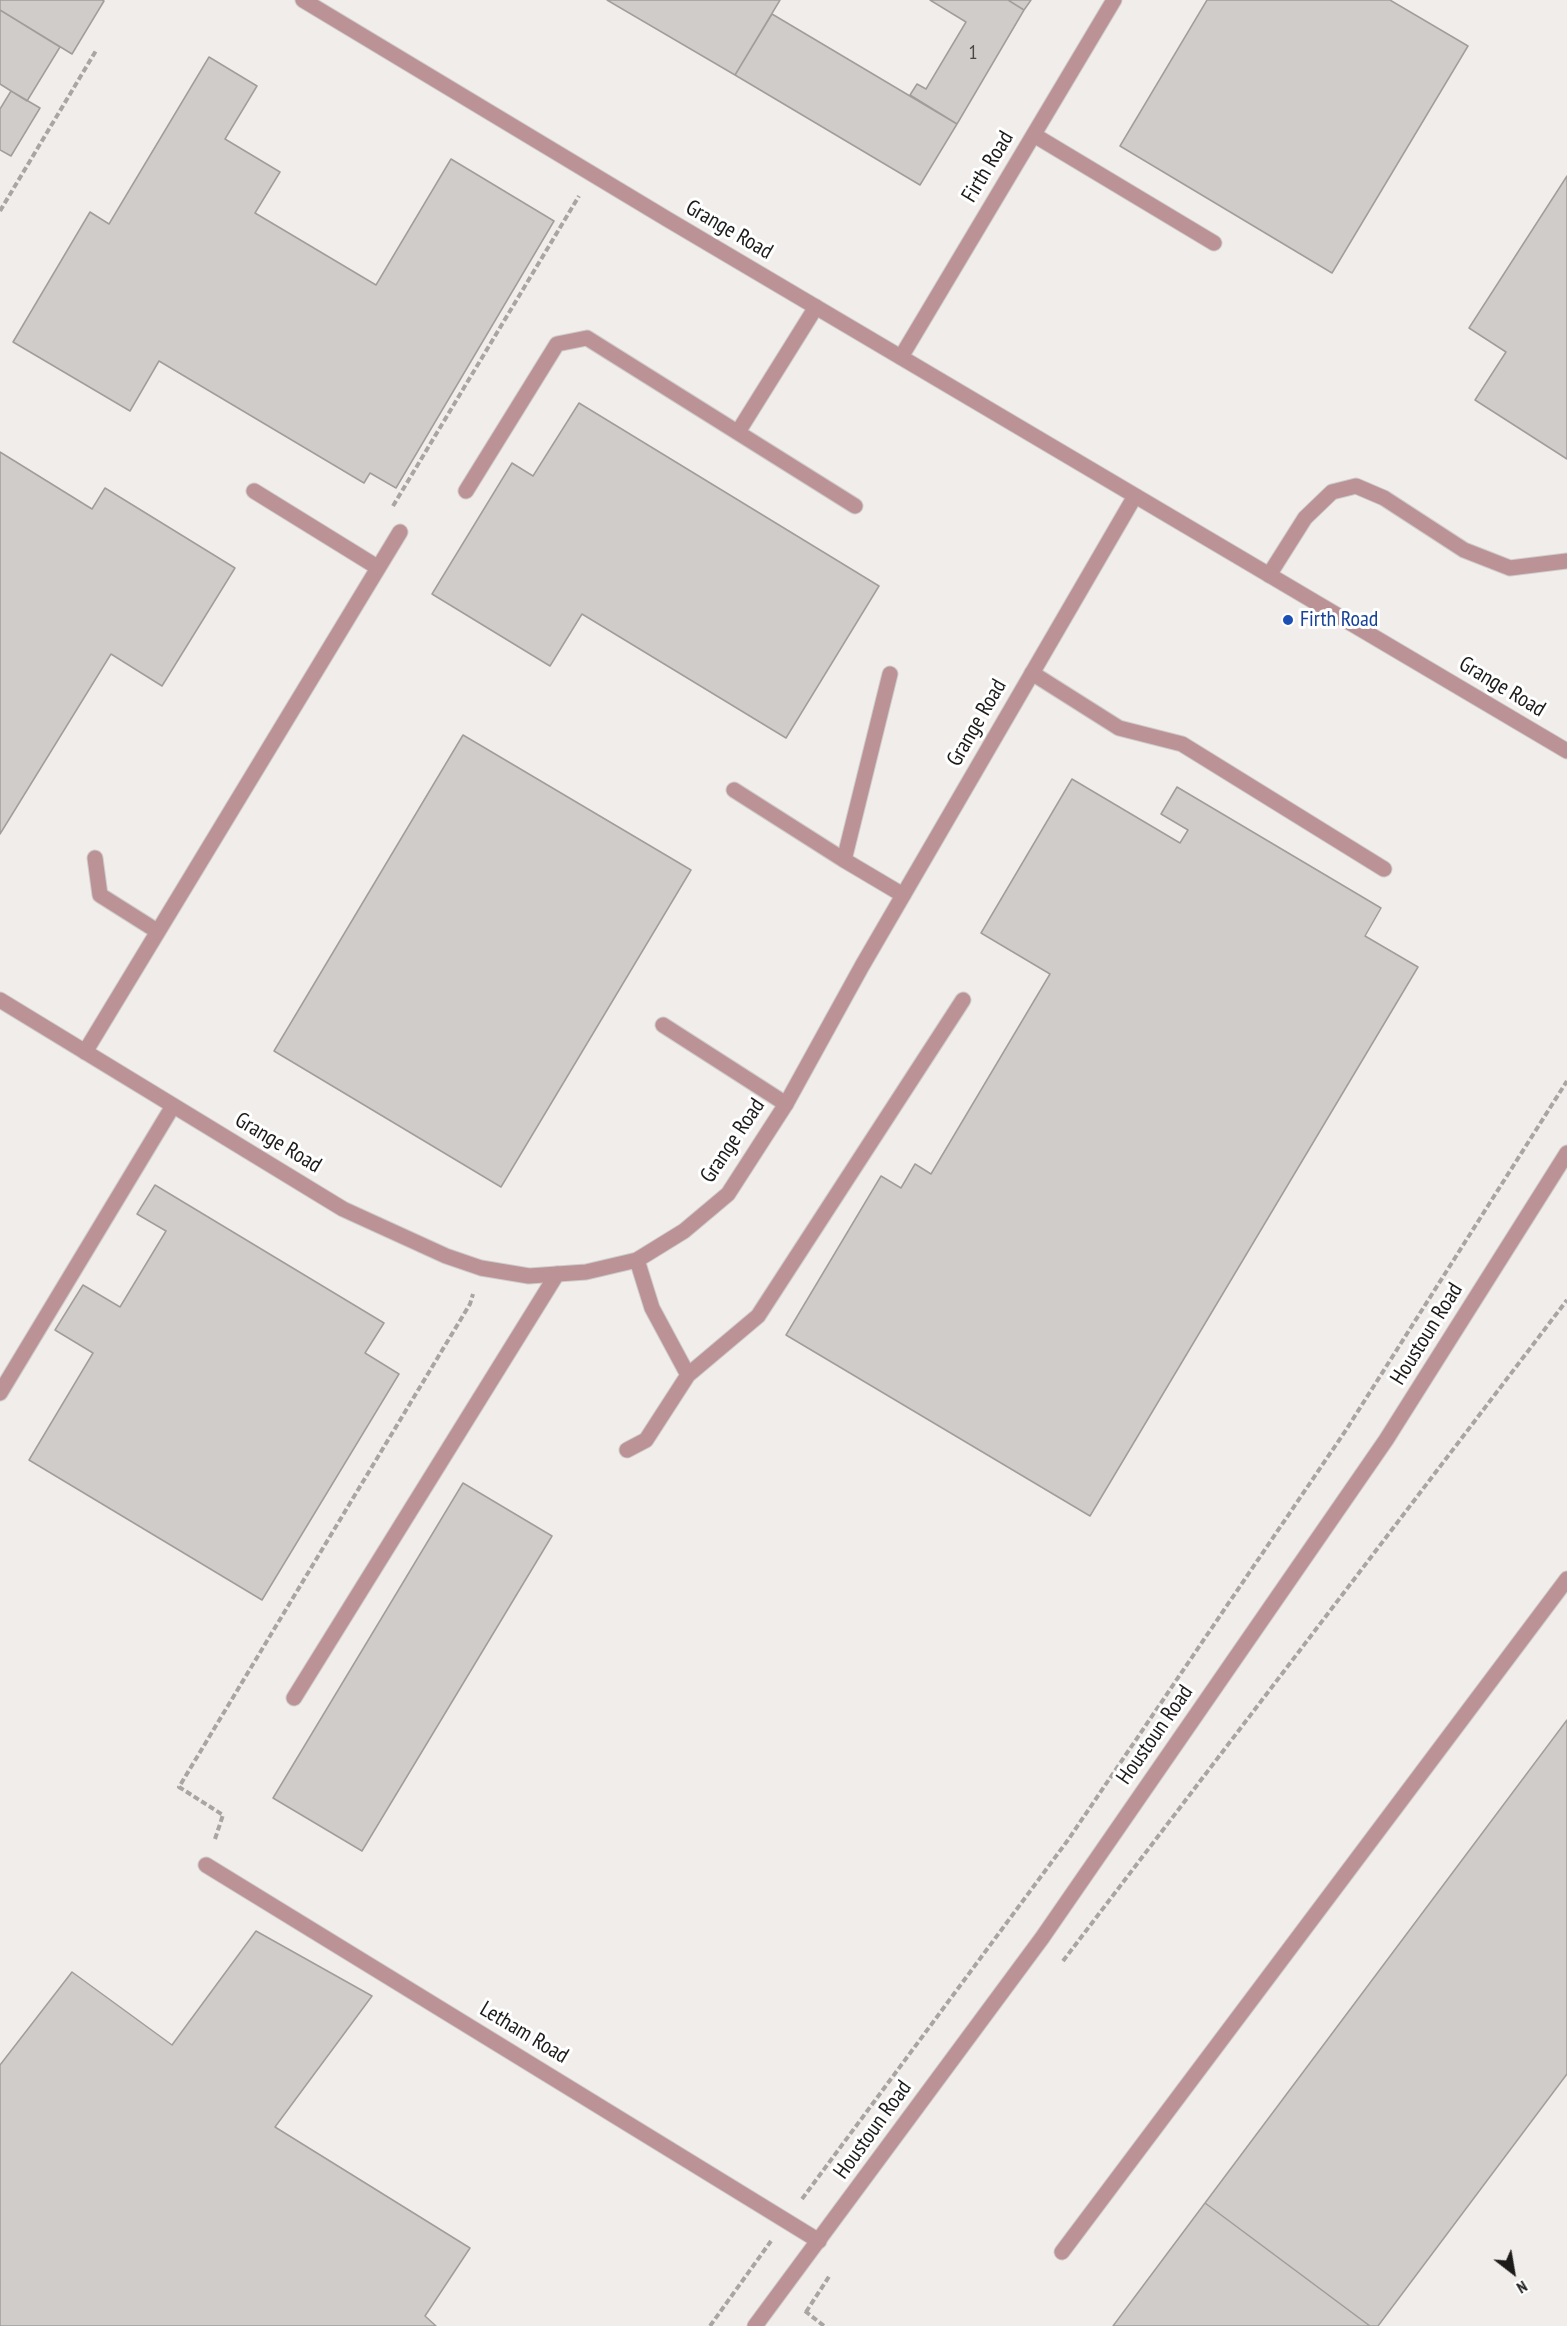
<!DOCTYPE html>
<html>
<head>
<meta charset="utf-8">
<style>
	body { margin:0 }
	#map { position:relative; width:1567px; height:2326px; overflow:hidden; background:#f1edeb; font-family:"PT Sans Narrow",sans-serif }
	canvas { display:block }
	.north { position:absolute; left:1483px; top:2242px; width:60px; height:60px; -webkit-text-stroke:4px #fff; paint-order:stroke; rotate:149deg; font-size:16px; font-weight:700; line-height:24px; text-align:center; color:#1c1b1a }
	.north::after { content:''; display:block; margin:auto; width:21px; height:27px; background:#1c1b1a; clip-path:polygon(50% 0,100% 100%,50% 72%,0 100%) }
</style>
</head>
<body>
<div id="map">
<canvas width="1567" height="2326"></canvas>
<div class="north">N</div>
</div>
<script>
const g = document.querySelector('canvas').getContext('2d');
g.lineJoin = 'round';
function fill(path, color) { g.fillStyle = color; g.fill(path, 'evenodd'); }
const shape = rows => new Path2D(rows.map(r => 'M' + r).join(''));
function strokePath(path, color, width, dash) { g.strokeStyle = color; g.lineWidth = width; g.lineCap = dash ? 'butt' : 'round'; g.setLineDash(dash || []); g.stroke(path); }
function write(font, color, halo, rows, align = 'center') {
  g.font = font + ' "PT Sans Narrow",sans-serif'; g.lineWidth = 6; g.setLineDash([]); g.textBaseline = 'middle'; g.strokeStyle = halo; g.fillStyle = color; for (const [text, x, y, turn = 0] of rows) {
    g.save(); g.translate(x, y); g.rotate((+turn || 0) * Math.PI / 180); g.textAlign = isNaN(turn) ? turn : align; if (halo) g.strokeText(text, 0, 0); g.fillText(text, 0, 0); g.restore();
  }
}
const building = shape([
	[0,0,102,0,104,1,72,54,0,10,0,0],
	[607,0,780,0,735,75,607,0],
	[1008,0,1031,0,1024,10,1008,0],
	[1008,0,1024,10,957,124,910,95,917,84,926,89,966,22,930,0,1008,0],
	[1207,0,1390,0,1468,46,1332,273,1120,146,1207,0],
	[0,10,60,47,27,101,0,84,0,10],
	[772,14,957,124,920,185,735,75,772,14],
	[209,57,257,86,225,139,280,172,255,213,376,285,451,159,554,221,396,488,370,473,364,483,159,361,130,411,13,342,90,212,109,224,209,57],
	[11,91,40,108,11,156,0,150,0,109,11,91],
	[1567,176,1567,459,1475,400,1506,352,1469,328,1567,176],
	[579,403,879,586,786,738,582,614,550,666,432,594,512,463,533,476,579,403],
	[0,452,92,509,105,488,235,568,162,686,111,654,0,834,0,452],
	[463,735,691,870,501,1187,274,1051,463,735],
	[1072,779,1180,843,1188,830,1161,814,1177,787,1381,908,1365,936,1418,967,1090,1516,786,1335,881,1176,901,1188,915,1164,931,1174,1050,974,981,933,1072,779],
	[155,1185,384,1323,365,1353,399,1374,262,1600,29,1460,93,1353,55,1330,83,1285,120,1307,166,1231,137,1214,155,1185],
	[463,1483,552,1536,362,1851,273,1798,463,1483],
	[1567,1720,1567,2074,1378,2326,1370,2326,1205,2203,1567,1720],
	[256,1931,372,1996,275,2127,470,2248,425,2316,436,2326,0,2326,0,2065,72,1972,172,2045,256,1931],
	[1205,2203,1370,2326,1113,2326,1205,2203]
]);
fill(building, '#d0ccca');
strokePath(building, '#a19d9b', 1.5);
const service = shape([
	[1034,135,1214,243],
	[738,432,816,307],
	[254,491,377,567],
	[466,491,557,344,587,338,855,506],
	[1269,575,1305,518,1332,492,1356,486,1384,498,1464,550,1510,568,1567,561],
	[1032,673,1119,728,1182,744,1384,869],
	[890,674,844,860,903,895],
	[734,790,844,860],
	[95,858,100,895,157,931],
	[663,1025,786,1104],
	[85,1052,400,532],
	[637,1260,652,1308,688,1375],
	[0,1393,173,1106],
	[627,1450,646,1440,688,1375,758,1316,963,1000],
	[294,1698,557,1274],
	[1062,2252,1567,1579]
]);
const minor = shape([
	[901,357,1114,0],
	[0,1000,343,1209,446,1256,481,1268,529,1276,586,1272,637,1260,684,1231,728,1194,786,1104,862,966,1135,496],
	[206,1865,819,2241]
]);
const tertiary = shape([
	[303,0,667,219,1567,751],
	[755,2326,1042,1938,1386,1440,1567,1153]
]);
strokePath(service, '#cfcbca', 17);
strokePath(minor, '#cfcbca', 17);
strokePath(tertiary, '#cfcbca', 17);
strokePath(shape([
	[0,211,97,49],
	[393,506,579,196],
	[215,1839,223,1815,179,1787,470,1304,473,1294],
	[1063,1961,1567,1300],
	[802,2199,1068,1840,1346,1430,1567,1081],
	[805,2311,824,2326],
	[806,2312,830,2275],
	[710,2326,771,2241]
]), '#a8a5a3', 4, [6, 3]);
strokePath(service, '#bb9295', 15);
strokePath(minor, '#bb9295', 15);
strokePath(tertiary, '#bb9295', 15);
for (const [x, y, r, color] of [
	[1288,620,6,"#1a4fb4"]
]) { const dot = new Path2D(); dot.arc(x, y, r, 0, 2 * Math.PI); g.fillStyle = color; g.fill(dot); strokePath(dot, '#fff', 2); }
write('20px', '#494746', null, [
	["1",973,53]
]);
write('22px', '#1c1b1a', '#fff', [
	["Firth Road",988,167,-59],
	["Grange Road",729,230,30],
	["Grange Road",1502,687,31],
	["Grange Road",977,723,-60],
	["Grange Road",733,1141,-56],
	["Grange Road",278,1143,31],
	["Houstoun Road",1427,1334,-58],
	["Houstoun Road",1155,1735,-55],
	["Letham Road",524,2033,31],
	["Houstoun Road",873,2130,-54]
]);
write('22px', '#164399', '#fff', [
	["Firth Road",1300,620]
], 'left');
</script>
</body>
</html>
